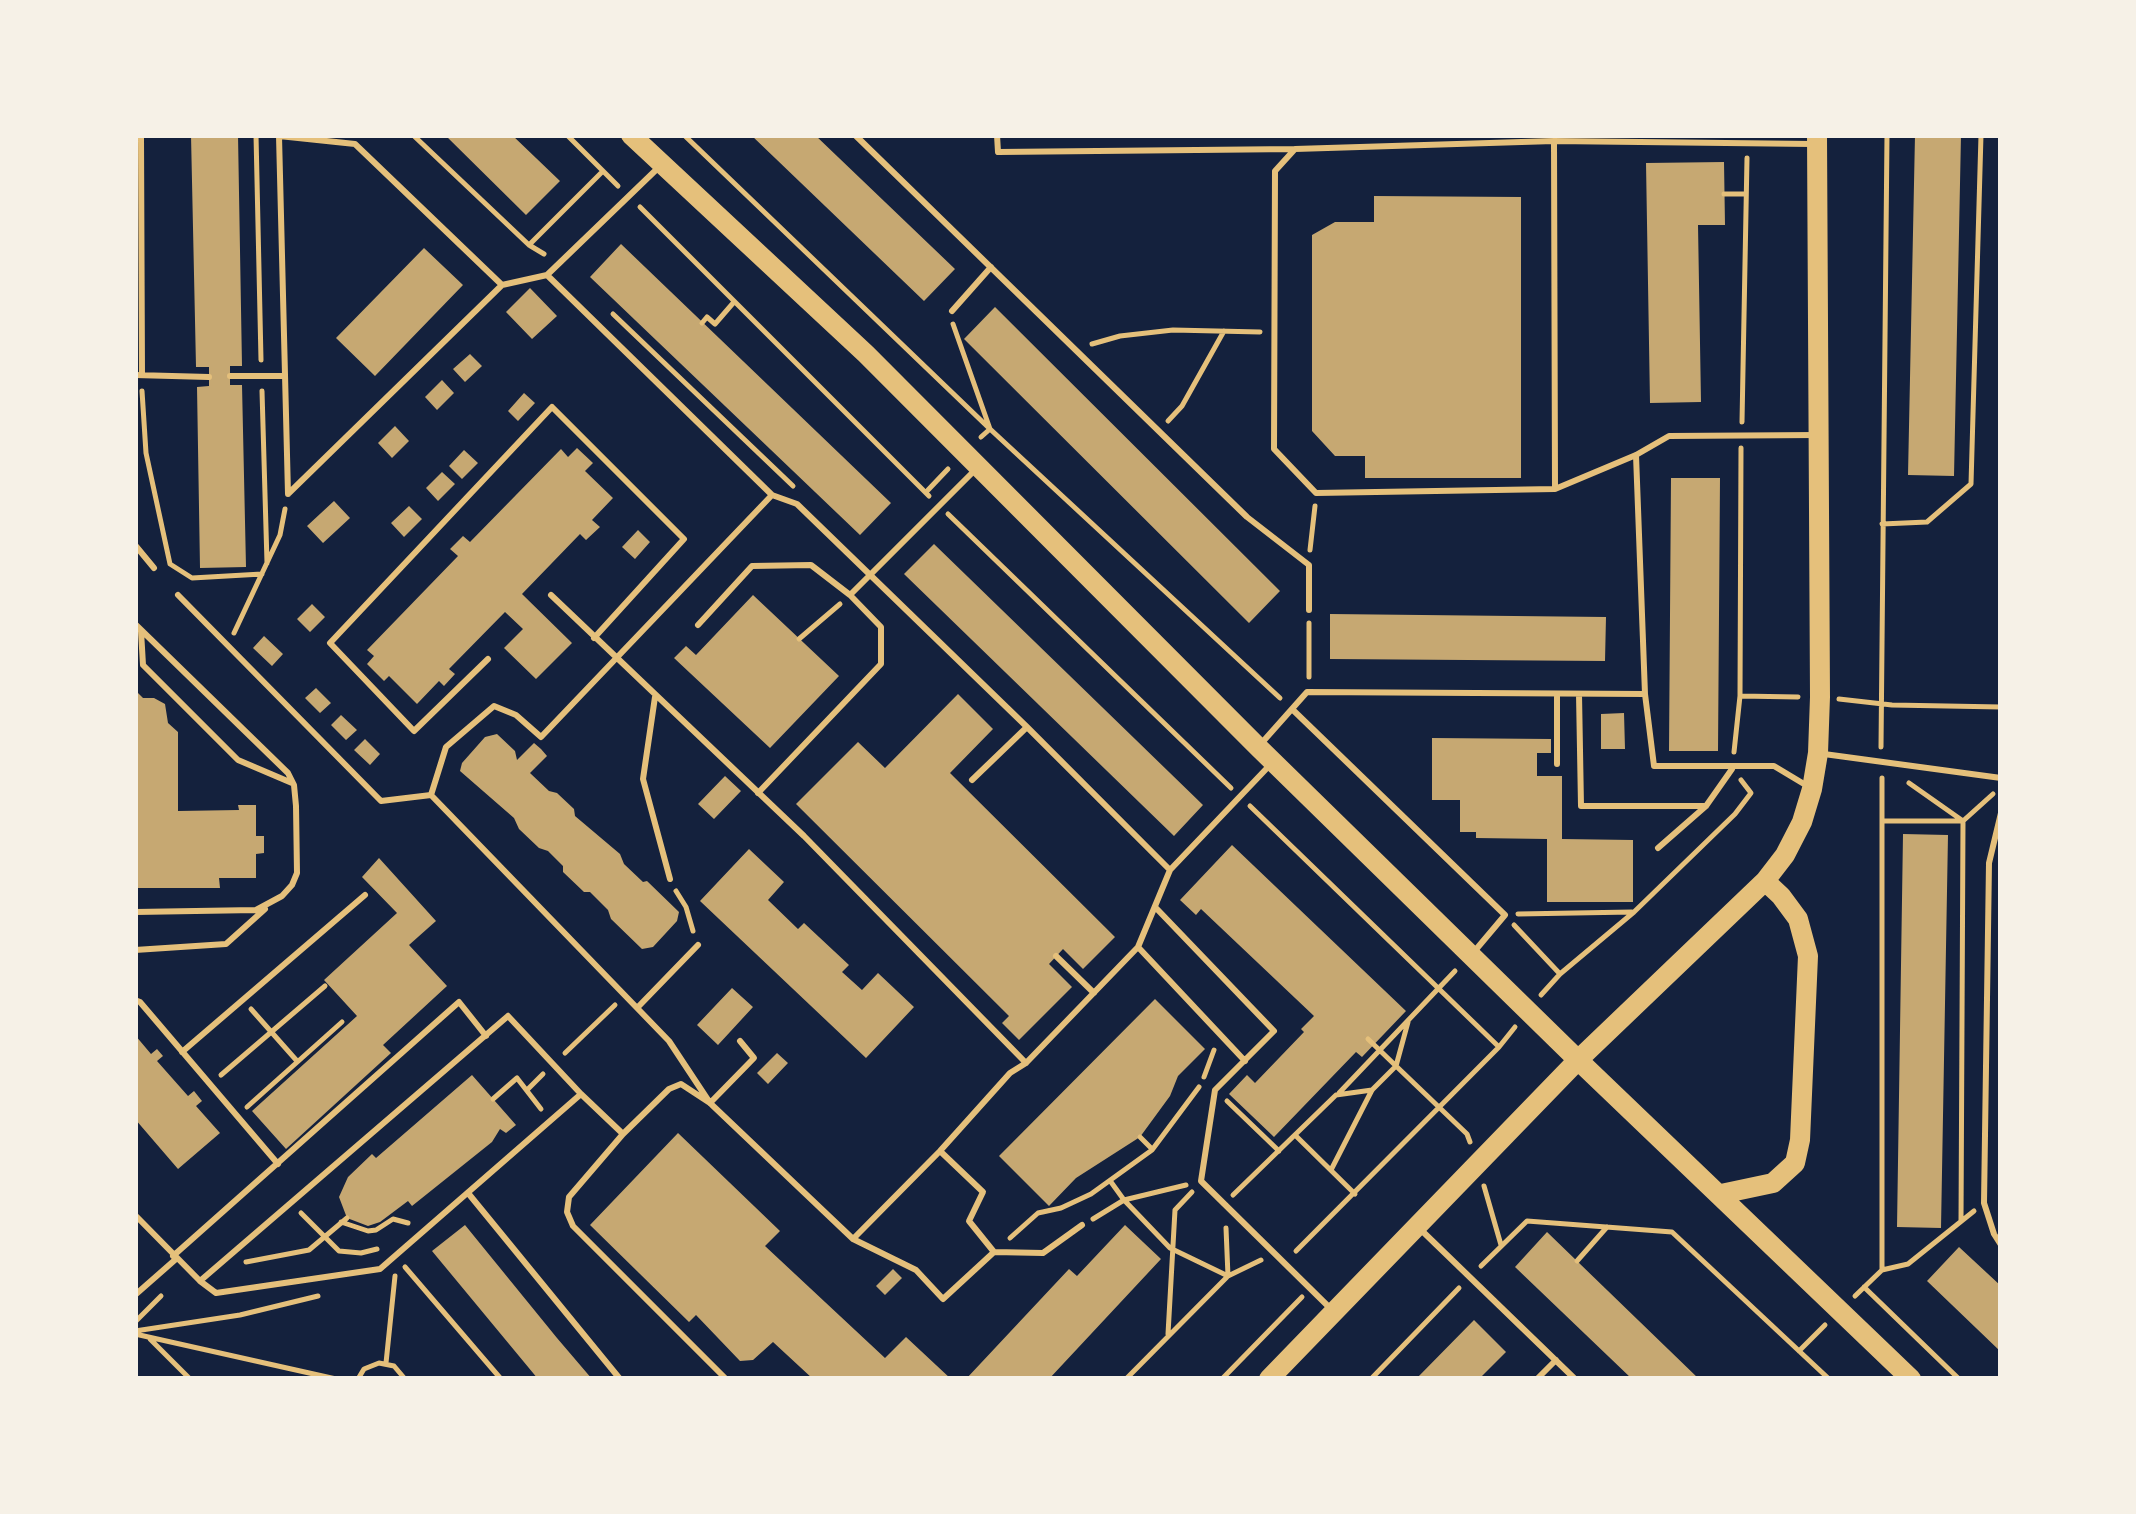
<!DOCTYPE html>
<html>
<head>
<meta charset="utf-8">
<style>
	body { margin:0 }
	#map { position:relative; width:2136px; height:1514px; overflow:hidden; background:#14213d; font-family:"Roboto Condensed",sans-serif }
	canvas { display:block }
	.frame { position:absolute; inset:0; border:138px solid #f6f1e7; pointer-events:none }
</style>
</head>
<body>
<div id="map">
<canvas width="2136" height="1514"></canvas>
<div class="frame"></div>
</div>
<script>
const g = document.querySelector('canvas').getContext('2d');
g.lineJoin = 'round';
function fill(path, color) { g.fillStyle = color; g.fill(path, 'evenodd'); }
const shape = rows => new Path2D(rows.map(r => 'M' + r).join(''));
function strokePath(path, color, width, dash) { g.strokeStyle = color; g.lineWidth = width; g.lineCap = dash ? 'butt' : 'round'; g.setLineDash(dash || []); g.stroke(path); }
fill(shape([
	[191,135,238,135,242,366,230,366,230,385,242,385,246,567,200,568,197,387,209,386,209,367,196,367],
	[445,135,512,135,560,181,526,215],
	[751,135,815,135,955,269,924,301],
	[1915,135,1961,135,1954,476,1908,475],
	[1724,162,1725,225,1698,225,1701,402,1650,403,1646,163],
	[1374,196,1521,197,1521,478,1365,478,1365,456,1335,456,1312,431,1312,235,1335,222,1374,222],
	[621,244,891,503,860,535,590,277],
	[424,248,463,285,375,376,336,338],
	[530,288,557,316,532,339,506,312],
	[995,307,1280,591,1249,623,964,339],
	[470,354,482,366,465,382,453,369],
	[442,380,454,393,437,410,425,397],
	[524,393,535,403,518,421,508,411],
	[395,426,409,441,392,458,378,443],
	[577,448,593,463,585,471,613,498,592,520,600,527,586,540,580,534,522,594,572,643,536,679,504,648,523,629,505,612,449,669,455,674,444,686,439,681,417,704,389,676,384,681,367,664,374,656,367,650,458,556,450,549,463,536,470,542,561,449,568,457],
	[464,450,478,463,462,479,449,466],
	[442,472,455,484,438,501,426,488],
	[1671,478,1720,478,1718,751,1669,751],
	[334,501,350,518,323,543,307,526],
	[409,506,422,519,404,537,391,523],
	[638,530,650,542,635,559,622,547],
	[934,544,1203,805,1174,836,904,574],
	[753,595,839,676,770,748,674,658,686,646,696,655],
	[312,604,325,617,310,632,297,619],
	[1330,614,1606,617,1605,661,1330,659],
	[264,636,283,654,272,666,253,648],
	[316,688,331,703,320,713,305,698],
	[135,690,143,698,154,698,165,704,168,723,178,732,178,811,239,810,238,805,256,805,256,836,264,836,264,853,256,854,256,878,219,878,220,888,135,888],
	[958,694,993,729,950,773,1115,937,1083,969,1063,949,1049,964,1072,987,1019,1040,1002,1023,1009,1016,796,804,858,742,885,768],
	[1624,713,1625,749,1601,749,1601,714],
	[341,715,357,730,346,740,331,725],
	[497,734,515,751,517,760,534,743,541,749,547,756,530,773,549,791,557,793,574,809,575,816,620,854,624,864,643,882,647,881,679,912,677,921,653,947,642,949,611,919,608,910,590,892,584,892,563,872,563,866,548,851,539,848,519,829,514,818,460,771,462,763,485,737],
	[1432,738,1551,739,1551,753,1537,753,1537,776,1562,776,1562,839,1633,840,1633,902,1547,902,1547,839,1476,838,1476,832,1460,832,1460,800,1432,800],
	[365,739,380,754,370,765,354,750],
	[725,776,741,791,714,819,698,804],
	[1903,834,1948,835,1941,1228,1897,1227],
	[1232,845,1406,1011,1362,1057,1356,1052,1274,1137,1229,1094,1247,1075,1255,1083,1304,1032,1301,1029,1314,1016,1201,909,1196,915,1180,900],
	[749,849,784,882,768,900,798,929,804,923,849,965,842,972,862,990,878,973,914,1007,866,1058,700,901],
	[379,858,436,921,409,945,447,986,383,1045,391,1053,286,1149,252,1111,357,1016,324,980,397,913,362,877],
	[732,988,753,1007,718,1045,697,1025],
	[1155,999,1205,1049,1178,1076,1170,1096,1140,1137,1076,1178,1049,1206,999,1156],
	[135,1035,151,1054,157,1049,163,1056,157,1061,188,1096,194,1091,202,1101,196,1106,220,1133,178,1169,135,1119],
	[777,1053,788,1063,768,1084,757,1073],
	[472,1075,516,1125,506,1133,500,1129,492,1142,412,1206,408,1201,380,1222,368,1226,347,1218,339,1197,348,1177,372,1154,376,1158],
	[678,1133,780,1231,765,1246,885,1358,906,1337,951,1379,813,1379,773,1342,753,1360,740,1361,696,1315,689,1322,590,1225],
	[465,1225,557,1338,592,1379,538,1379,432,1251],
	[1125,1225,1161,1259,1049,1379,966,1379,1069,1269,1077,1276],
	[1547,1232,1699,1379,1632,1379,1515,1267],
	[1959,1247,2001,1286,2001,1352,1927,1281],
	[893,1269,902,1278,885,1295,876,1286],
	[1474,1320,1506,1352,1479,1379,1416,1379]
]), '#c6a872');
strokePath(shape([
	[256,135,261,360],
	[413,135,529,245,544,254],
	[567,135,618,186],
	[684,135,990,429,1280,698],
	[1724,194,1746,194],
	[640,207,929,496],
	[529,245,603,171],
	[613,314,793,486],
	[702,323,707,317,715,324,734,302],
	[953,324,990,429,981,437],
	[1092,344,1120,336,1173,330,1260,332],
	[142,391,146,453,170,564,192,578,262,574],
	[262,391,267,563],
	[1168,421,1182,406,1224,331],
	[1742,422,1747,158],
	[928,490,948,469],
	[948,514,1231,788],
	[1882,524,1927,522,1971,484,1981,135],
	[1310,550,1315,506],
	[1309,623,1309,677],
	[234,633,280,535,285,509],
	[799,639,840,604],
	[1740,696,1798,697],
	[1839,699,1892,705,2001,707],
	[1881,747,1887,135],
	[1734,752,1740,696,1741,448],
	[1882,778,1882,1270],
	[1909,783,1963,821,1961,1221],
	[1250,806,1499,1047],
	[1882,821,1963,821,1993,794],
	[676,891,686,907,693,931],
	[1518,914,1632,912],
	[1514,925,1560,974],
	[1541,995,1560,974,1634,912,1735,814,1751,793,1741,780],
	[251,1009,297,1061],
	[1408,1022,1396,1066,1467,1134,1470,1142],
	[565,1053,615,1005],
	[221,1075,325,986],
	[1204,1077,1214,1050],
	[527,1090,543,1074],
	[1339,1093,1455,971],
	[493,1099,517,1078,541,1109],
	[1227,1101,1279,1151],
	[247,1107,342,1022],
	[1295,1135,1355,1194],
	[1140,1137,1152,1149],
	[1331,1170,1372,1090,1396,1066,1368,1039],
	[1111,1182,1124,1200,1186,1185],
	[1484,1186,1501,1245],
	[1233,1195,1336,1095,1372,1090],
	[301,1213,339,1251,361,1253,377,1249],
	[1093,1219,1124,1200,1170,1248,1228,1276,1226,1228],
	[341,1222,368,1231,376,1230,393,1219,408,1223],
	[1010,1238,1038,1213,1061,1208,1091,1194,1152,1150,1199,1087],
	[1296,1251,1499,1047,1515,1027],
	[1577,1261,1607,1227],
	[246,1262,309,1250,347,1218],
	[1481,1266,1527,1221,1672,1232,1829,1379],
	[405,1267,501,1379],
	[1864,1287,1959,1379],
	[1855,1296,1882,1270,1908,1264,1974,1211],
	[135,1322,161,1296],
	[135,1331,240,1315,318,1296],
	[135,1334,336,1379],
	[1168,1334,1175,1210,1192,1192],
	[150,1339,190,1379],
	[1799,1351,1825,1325],
	[386,1363,395,1276],
	[358,1379,364,1369,379,1363,394,1366,405,1379],
	[1126,1379,1228,1276,1261,1260],
	[1222,1379,1302,1297],
	[1371,1379,1459,1288]
]), '#e5c07b', 5);
strokePath(shape([
	[141,135,142,375],
	[855,135,1247,517,1309,565,1309,610],
	[997,135,998,152,1295,149],
	[1554,141,1555,489],
	[1812,144,1554,141,1295,149,1275,171,1274,449,1316,493,1555,489,1636,455,1669,436,1817,435],
	[547,275,772,495,797,504,1027,727,1170,870],
	[952,311,991,267],
	[135,375,209,377],
	[230,376,284,376],
	[1636,455,1645,694,1654,766,1774,766,1809,787],
	[289,493,502,285,547,275,658,168],
	[288,494,279,136,355,144,502,285],
	[135,545,154,568],
	[2001,556,2001,630],
	[178,595,381,801,431,795],
	[551,595,804,836,1026,1063],
	[850,595,975,470],
	[135,624,288,773,294,785,296,806,297,873,292,885,282,896,256,910,135,912],
	[698,625,752,566,811,565,850,595,881,627,881,664,758,793],
	[141,631,143,665,238,760,292,783],
	[488,659,414,731,330,643,552,407,684,539,594,638],
	[1557,694,1557,764],
	[1579,694,1581,806,1706,806],
	[655,697,643,779,670,879],
	[1293,710,1505,915,1473,953],
	[1259,746,1307,692,1645,694],
	[1824,754,2001,778],
	[972,780,1027,727],
	[431,795,446,747,494,706,516,715,541,737,772,495],
	[431,795,669,1041,710,1103,754,1058,740,1041],
	[2001,813,1989,863,1984,1203,1994,1234,2001,1245],
	[1658,848,1706,806,1732,769],
	[1156,908,1274,1031,1215,1090,1201,1181,1332,1310],
	[1138,947,1245,1061],
	[135,950,226,944,265,909],
	[1056,956,1094,993],
	[135,1000,140,1002,278,1164],
	[638,1007,698,945],
	[508,1016,581,1094,380,1269,216,1293,200,1281,508,1016],
	[182,1052,365,895],
	[581,1094,623,1134],
	[940,1151,983,1192,969,1221,994,1252],
	[468,1193,620,1379],
	[135,1215,200,1281],
	[1418,1227,1575,1379],
	[853,1239,940,1151,1010,1073,1026,1063,1138,947,1170,870,1269,766],
	[173,1256,459,1002,486,1036],
	[135,1295,176,1259],
	[726,1379,573,1226,567,1212,569,1197,623,1134,669,1089,681,1084,710,1103,853,1239,916,1270,943,1299,994,1252,1043,1253,1082,1225],
	[1537,1379,1556,1360]
]), '#e5c07b', 6);
strokePath(shape([
	[631,135,866,354,1258,747,1578,1060,1911,1379],
	[1721,1194,1773,1183,1795,1163,1800,1140,1808,956,1798,919,1781,896,1765,881],
	[1269,1379,1578,1060,1765,881,1785,855,1802,822,1812,789,1818,753,1820,697,1817,135]
]), '#e5c07b', 20);
</script>
</body>
</html>
